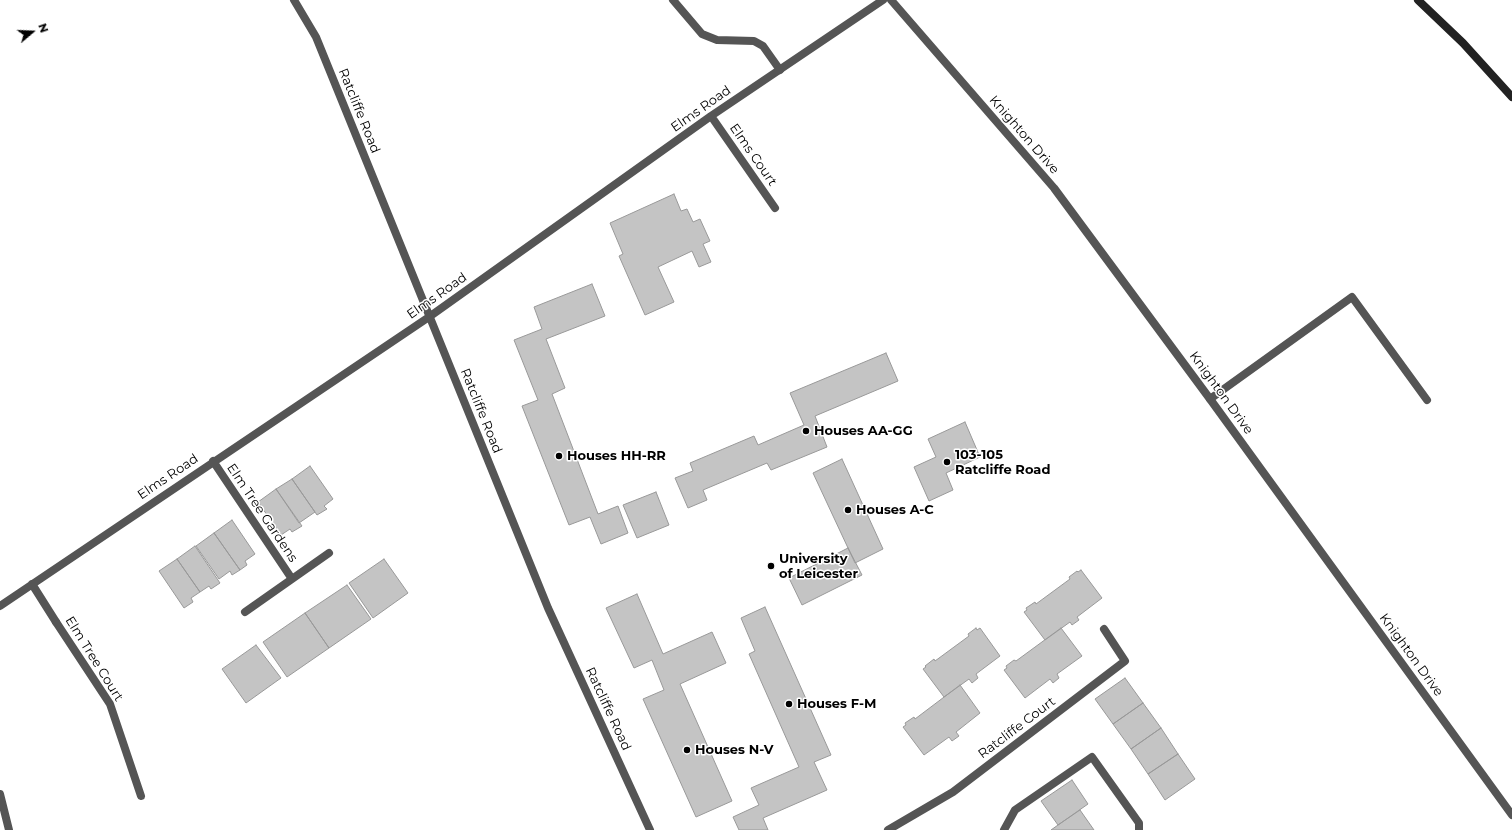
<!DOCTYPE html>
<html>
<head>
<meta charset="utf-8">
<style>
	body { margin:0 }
	#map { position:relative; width:1512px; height:830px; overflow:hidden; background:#fff; font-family:Montserrat,sans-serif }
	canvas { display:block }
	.north { position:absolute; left:12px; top:12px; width:40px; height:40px; -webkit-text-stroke:3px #fff; paint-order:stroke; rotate:71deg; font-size:11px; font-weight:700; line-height:16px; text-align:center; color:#000 }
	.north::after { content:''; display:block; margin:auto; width:14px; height:18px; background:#000; clip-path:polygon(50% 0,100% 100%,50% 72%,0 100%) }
</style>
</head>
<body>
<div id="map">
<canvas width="1512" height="830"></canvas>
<div class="north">N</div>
</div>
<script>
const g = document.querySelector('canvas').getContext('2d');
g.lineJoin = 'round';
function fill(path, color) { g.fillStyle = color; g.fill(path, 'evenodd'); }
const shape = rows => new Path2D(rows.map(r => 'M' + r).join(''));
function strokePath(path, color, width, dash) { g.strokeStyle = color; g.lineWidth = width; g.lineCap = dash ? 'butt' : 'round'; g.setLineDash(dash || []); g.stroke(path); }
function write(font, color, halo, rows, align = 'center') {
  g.font = font + ' Montserrat,sans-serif'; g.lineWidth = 3; g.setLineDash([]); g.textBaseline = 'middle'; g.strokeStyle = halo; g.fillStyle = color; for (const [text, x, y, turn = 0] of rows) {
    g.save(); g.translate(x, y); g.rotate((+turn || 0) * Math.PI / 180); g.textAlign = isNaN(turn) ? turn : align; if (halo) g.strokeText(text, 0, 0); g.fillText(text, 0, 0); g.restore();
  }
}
const building = shape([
	[674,194,681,211,687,209,693,222,700,219,710,241,703,244,711,262,699,267,692,251,658,267,674,302,645,315,619,256,623,254,610,223,674,194],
	[592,284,605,316,546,339,565,388,552,394,598,514,618,506,628,533,601,544,590,517,569,525,522,406,538,400,514,340,542,329,534,307,592,284],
	[886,353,898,381,815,416,827,447,771,470,767,463,703,490,707,500,688,508,675,478,693,471,690,463,754,436,758,445,804,425,790,393,886,353],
	[965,422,980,457,946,473,953,490,929,501,914,467,936,457,928,439,965,422],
	[842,459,883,549,855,563,813,473,842,459],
	[310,466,333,499,324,506,327,509,317,515,292,479,310,466],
	[292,479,315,512,299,523,276,489,292,479],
	[276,489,302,526,292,532,290,529,281,535,258,502,276,489],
	[656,492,669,525,637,538,623,505,656,492],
	[232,520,255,554,245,561,247,565,240,570,214,533,232,520],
	[214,533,240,570,232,575,230,571,219,579,196,546,214,533],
	[195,546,220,583,211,589,209,586,200,592,177,559,195,546],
	[848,548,862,575,802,605,789,578,848,548],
	[177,559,200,592,191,598,193,602,184,608,159,571,177,559],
	[384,559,408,593,373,618,349,583,384,559],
	[1081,570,1102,598,1077,617,1079,620,1072,625,1070,622,1045,640,1024,612,1027,610,1026,608,1035,602,1036,604,1070,579,1069,577,1077,571,1078,572,1081,570],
	[347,585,371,619,329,648,305,613,347,585],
	[637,594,663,654,712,632,726,663,680,684,732,801,696,817,643,699,664,690,652,660,634,668,606,608,637,594],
	[765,607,831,755,814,762,827,790,763,818,768,830,739,830,733,817,759,805,751,788,799,767,749,654,755,651,741,618,765,607],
	[305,613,329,648,287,677,263,642,305,613],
	[976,628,977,630,980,628,1000,656,976,674,978,678,972,683,969,679,944,697,923,669,926,667,925,666,934,659,935,661,969,636,968,634,976,628],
	[1061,628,1082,656,1057,674,1059,678,1053,683,1050,679,1025,698,1004,670,1007,668,1006,666,1014,660,1016,661,1061,628],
	[256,645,281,678,246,703,222,669,256,645],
	[1125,678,1143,703,1113,724,1095,699,1125,678],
	[960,685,980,713,956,732,959,736,952,741,949,737,924,755,903,727,906,725,905,723,914,717,915,719,960,685],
	[1143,703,1161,728,1131,749,1113,724,1143,703],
	[1161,728,1178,754,1148,774,1131,749,1161,728],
	[1178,754,1195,779,1165,800,1148,774,1178,754],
	[1072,780,1088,804,1058,825,1041,801,1072,780],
	[1080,810,1094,830,1051,830,1058,825,1080,810]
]);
fill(building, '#c4c4c4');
strokePath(building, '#999', 1);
strokePath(shape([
	[673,0,702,34,717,40,754,41,763,46,780,70],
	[1210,399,1352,297,1427,400],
	[56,622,110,704,141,796],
	[1004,830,1015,810,1092,757,1139,823,1139,830]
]), '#555', 8);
strokePath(shape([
	[294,0,316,37,548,608,650,830],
	[891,0,1054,188,1210,399,1512,815],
	[711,116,775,208],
	[213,461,292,579],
	[32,584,56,622],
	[0,606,429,317,711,116,883,0],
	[245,612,329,553],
	[0,794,9,830],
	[888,830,953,792,1125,661,1104,629]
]), '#555', 8);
strokePath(shape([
	[1418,0,1463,43,1512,97]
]), '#222', 8);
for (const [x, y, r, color] of [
	[806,431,4,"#000"],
	[559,456,4,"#000"],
	[947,462,4,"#000"],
	[848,510,4,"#000"],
	[771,566,4,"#000"],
	[789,704,4,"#000"],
	[687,750,4,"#000"]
]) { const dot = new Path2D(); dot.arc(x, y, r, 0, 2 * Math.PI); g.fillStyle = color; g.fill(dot); strokePath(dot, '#fff', 1.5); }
write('13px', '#000', '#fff', [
	["Elms Road",701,109,-35],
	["Ratcliffe Road",359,111,68],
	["Knighton Drive",1024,135,49],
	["Elms Court",753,155,55],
	["Elms Road",437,296,-35],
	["Knighton Drive",1221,393,54],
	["Ratcliffe Road",481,411,68],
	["Elms Road",168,477,-34],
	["Elm Tree Gardens",262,513,56],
	["Knighton Drive",1411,655,54],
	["Elm Tree Court",94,659,58],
	["Ratcliffe Road",608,709,65],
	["Ratcliffe Court",1017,728,-37]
]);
write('bold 13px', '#000', '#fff', [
	["Houses AA-GG",814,431],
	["103-105",955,455],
	["Ratcliffe Road",955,470],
	["Houses HH-RR",567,456],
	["Houses A-C",856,510],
	["University",779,559],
	["of Leicester",779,574],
	["Houses F-M",797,704],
	["Houses N-V",695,750]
], 'left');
</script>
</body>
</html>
